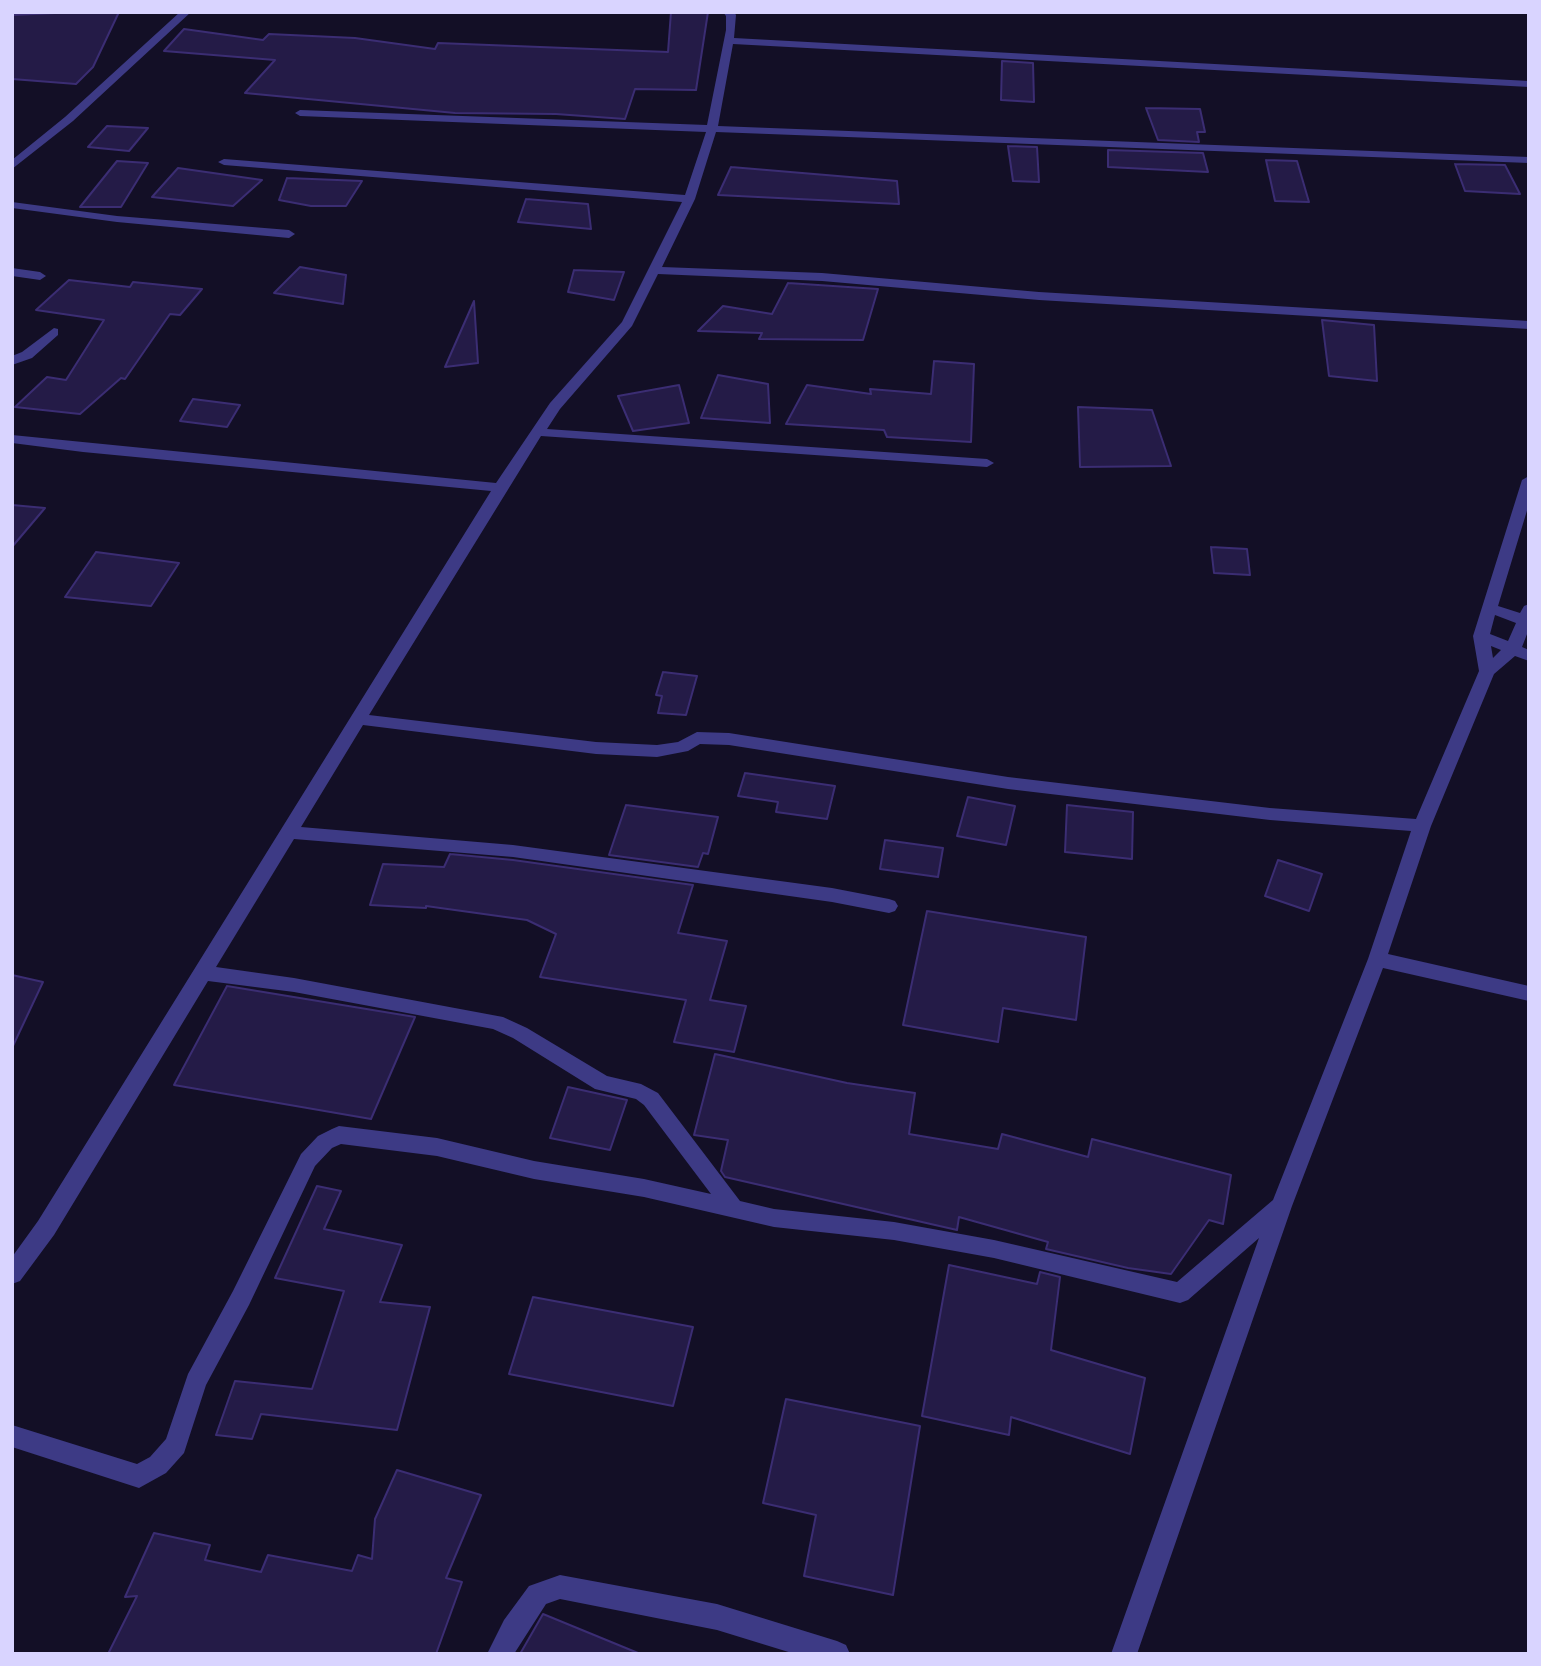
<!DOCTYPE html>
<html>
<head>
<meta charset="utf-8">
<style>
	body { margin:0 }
	#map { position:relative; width:1541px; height:1666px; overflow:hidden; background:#130f26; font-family:Montserrat,sans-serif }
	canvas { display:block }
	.frame { position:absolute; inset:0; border:14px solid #d9d4ff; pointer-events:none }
</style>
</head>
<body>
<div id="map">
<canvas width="1541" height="1666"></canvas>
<div class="frame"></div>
</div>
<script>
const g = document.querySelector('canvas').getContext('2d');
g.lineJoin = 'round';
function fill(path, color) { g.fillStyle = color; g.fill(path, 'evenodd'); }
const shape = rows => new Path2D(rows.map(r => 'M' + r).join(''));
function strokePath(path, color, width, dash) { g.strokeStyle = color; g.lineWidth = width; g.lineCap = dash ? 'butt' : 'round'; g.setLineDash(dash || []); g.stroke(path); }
const building = shape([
	[77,12,119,12,93,67,76,84,12,79,12,15,77,12],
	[671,12,708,12,696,90,635,89,625,119,556,114,455,113,245,93,275,60,164,51,184,29,263,40,269,34,355,38,435,49,438,43,668,52,671,12],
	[1002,61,1033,63,1034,102,1001,100,1002,61],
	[1146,108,1200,109,1205,132,1197,132,1199,142,1158,140,1146,108],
	[107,126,148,128,129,151,88,147,107,126],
	[1008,146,1037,147,1039,182,1013,181,1008,146],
	[1108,150,1203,153,1208,172,1108,167,1108,150],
	[1266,160,1297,161,1309,202,1275,201,1266,160],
	[117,161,148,163,121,207,80,207,117,161],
	[1455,164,1505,165,1520,194,1465,191,1455,164],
	[731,167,897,181,899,204,718,195,731,167],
	[178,168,262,180,233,206,152,197,178,168],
	[287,178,362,181,346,206,311,206,279,200,287,178],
	[526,199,588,204,591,229,518,222,526,199],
	[300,267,346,275,343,304,274,293,300,267],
	[574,270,624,272,614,300,568,292,574,270],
	[69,280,130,287,133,282,202,289,180,315,170,314,125,379,121,378,80,414,15,407,47,377,66,380,104,320,36,310,69,280],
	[788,283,878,289,863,340,759,339,762,333,698,331,723,306,772,314,788,283],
	[474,301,478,363,445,367,474,301],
	[1322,320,1374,325,1377,381,1329,376,1322,320],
	[934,361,974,364,971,442,887,437,884,430,786,424,807,385,871,394,870,389,931,394,934,361],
	[718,375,768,384,770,423,701,418,718,375],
	[679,385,689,423,633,431,618,396,679,385],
	[193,399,240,405,227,427,180,421,193,399],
	[1078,407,1152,410,1171,466,1080,467,1078,407],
	[12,505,45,508,12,547,12,505],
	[1211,547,1247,549,1250,575,1214,573,1211,547],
	[96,552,179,563,151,606,65,597,96,552],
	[663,672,697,676,686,715,658,713,662,696,656,695,663,672],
	[745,773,835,786,827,819,776,812,778,802,738,796,745,773],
	[968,797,1015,806,1006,845,957,836,968,797],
	[626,805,718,817,708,854,703,853,698,867,609,855,626,805],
	[1067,805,1133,812,1132,859,1065,852,1067,805],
	[885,840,943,848,938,877,880,869,885,840],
	[450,854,513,860,693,885,678,933,727,941,710,1000,746,1006,734,1052,674,1042,686,1000,540,977,556,934,527,920,426,906,426,908,370,905,383,864,444,867,450,854],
	[1278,860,1322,874,1309,911,1265,896,1278,860],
	[927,911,1086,937,1076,1020,1003,1008,998,1042,903,1025,927,911],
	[12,975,43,982,12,1048,12,975],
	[227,986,415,1017,371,1119,174,1085,227,986],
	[715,1054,847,1083,915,1093,909,1134,998,1149,1002,1134,1088,1157,1092,1139,1231,1175,1223,1224,1209,1220,1171,1274,1128,1268,1046,1249,1048,1242,959,1217,957,1230,725,1177,721,1171,728,1140,694,1135,715,1054],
	[568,1087,627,1100,610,1150,550,1138,568,1087],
	[317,1186,341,1191,324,1229,402,1245,380,1302,430,1307,397,1430,261,1414,252,1439,216,1435,235,1381,312,1389,344,1291,275,1278,317,1186],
	[949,1265,1037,1284,1040,1272,1060,1277,1051,1350,1145,1378,1130,1454,1011,1417,1009,1435,922,1416,949,1265],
	[533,1297,693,1327,673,1406,509,1374,533,1297],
	[786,1399,920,1426,893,1595,804,1576,816,1515,763,1503,786,1399],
	[397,1470,481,1495,446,1578,462,1582,436,1654,108,1654,137,1596,125,1597,154,1533,210,1545,205,1560,261,1572,268,1555,352,1571,358,1555,372,1559,375,1519,397,1470],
	[543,1614,638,1653,638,1654,520,1654,543,1614]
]);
fill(building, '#241b47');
strokePath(building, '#3b2d73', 2);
fill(shape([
	[180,12,191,12,73,121,12,169,12,160,65,117,180,12],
	[723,12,734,12,736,15,734,38,1529,81,1529,87,733,44,718,126,1529,157,1529,163,716,132,695,199,662,267,822,273,1039,292,1529,321,1529,329,1039,300,822,281,658,274,632,326,560,409,547,429,987,459,994,463,987,467,541,436,369,715,596,742,657,745,678,742,697,732,729,733,1008,777,1270,808,1416,819,1479,671,1473,636,1522,480,1529,476,1529,504,1498,606,1520,613,1524,606,1529,604,1529,629,1522,647,1529,650,1529,661,1515,656,1494,674,1431,826,1388,954,1529,986,1529,1001,1383,968,1292,1206,1137,1654,1111,1654,1259,1238,1188,1300,1180,1303,994,1258,894,1240,774,1227,644,1197,534,1179,437,1156,341,1144,332,1148,315,1166,249,1305,206,1385,184,1453,166,1473,139,1488,12,1447,12,1425,137,1464,150,1457,166,1439,188,1374,233,1291,301,1154,318,1136,332,1129,339,1126,437,1138,534,1161,644,1179,711,1194,644,1105,636,1099,595,1089,513,1038,493,1029,294,992,208,981,54,1235,20,1281,12,1284,12,1257,38,1221,491,491,83,452,12,443,12,435,496,483,550,403,622,322,682,202,224,165,218,162,224,159,685,195,706,132,300,116,295,113,300,110,707,125,726,30,726,16,723,12],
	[1495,615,1516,623,1508,641,1490,634,1495,615],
	[1491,646,1501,650,1493,658,1491,646],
	[363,725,596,754,657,757,688,751,700,744,729,745,1008,789,1270,820,1411,831,1368,959,1273,1200,1177,1282,994,1240,894,1222,774,1209,740,1201,658,1093,641,1084,607,1076,527,1028,503,1017,294,978,216,967,294,839,513,857,832,902,889,913,895,911,898,906,895,901,889,899,832,888,513,845,301,827,363,725],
	[12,202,117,216,289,230,295,234,289,238,117,222,12,208,12,202],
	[12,268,40,272,46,276,40,280,12,276,12,268],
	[54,328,58,329,58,335,32,358,12,365,12,356,22,352,54,328],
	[560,1575,717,1604,837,1641,846,1645,850,1654,795,1654,717,1630,560,1599,546,1604,514,1654,487,1654,504,1620,529,1586,560,1575]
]), '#3d3a85');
</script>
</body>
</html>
